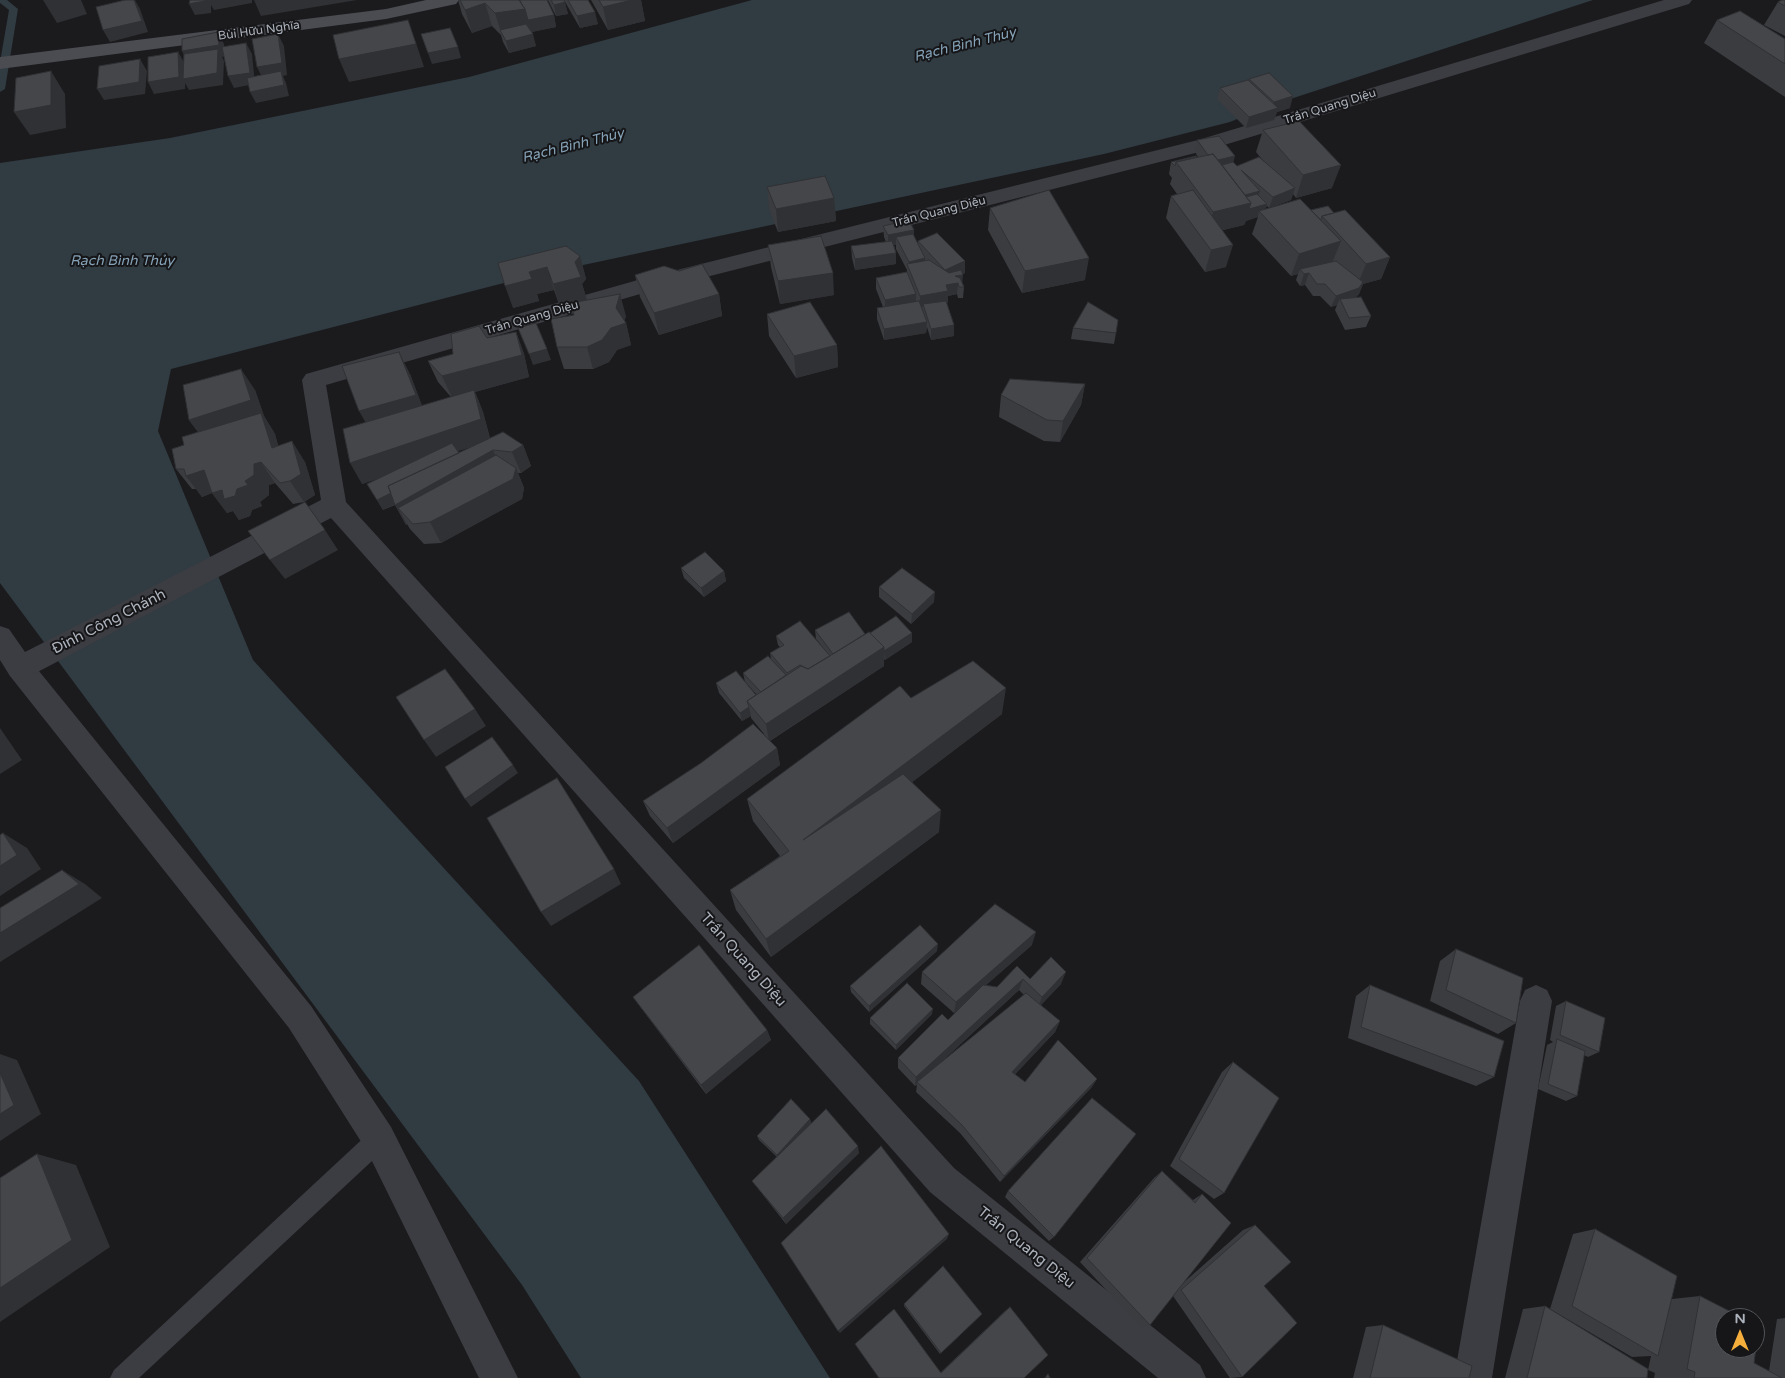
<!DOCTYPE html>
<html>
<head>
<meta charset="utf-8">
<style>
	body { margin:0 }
	#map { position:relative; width:1785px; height:1378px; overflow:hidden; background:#1b1b1d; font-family:"Varela Round",sans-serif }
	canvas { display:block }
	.north { position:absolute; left:1715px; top:1308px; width:50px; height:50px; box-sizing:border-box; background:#161618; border:1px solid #52555a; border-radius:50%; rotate:0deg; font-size:14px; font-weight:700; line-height:20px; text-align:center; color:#adb3bd }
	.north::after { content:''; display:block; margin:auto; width:18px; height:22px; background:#f5ae3b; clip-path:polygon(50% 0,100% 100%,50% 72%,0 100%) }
</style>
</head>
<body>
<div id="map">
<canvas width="1785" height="1378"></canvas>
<div class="north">N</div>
</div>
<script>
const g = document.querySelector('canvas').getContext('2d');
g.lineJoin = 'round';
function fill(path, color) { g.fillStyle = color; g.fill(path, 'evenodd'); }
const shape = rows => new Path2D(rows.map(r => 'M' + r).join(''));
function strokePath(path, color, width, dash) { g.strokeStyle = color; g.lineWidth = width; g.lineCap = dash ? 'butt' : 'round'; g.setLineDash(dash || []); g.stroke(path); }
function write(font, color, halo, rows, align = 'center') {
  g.font = font + ' "Varela Round",sans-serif'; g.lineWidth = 4; g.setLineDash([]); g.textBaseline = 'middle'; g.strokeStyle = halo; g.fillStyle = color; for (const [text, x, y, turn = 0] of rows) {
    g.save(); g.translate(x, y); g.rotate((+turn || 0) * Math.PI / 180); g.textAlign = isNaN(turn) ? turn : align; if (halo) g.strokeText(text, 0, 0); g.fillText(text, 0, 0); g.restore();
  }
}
fill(shape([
	[752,0,1593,0,1266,107,1230,122,1104,154,527,277,171,369,158,431,253,660,639,1081,830,1378,581,1378,522,1285,0,583,0,163,170,138,469,77]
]), '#303b42');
fill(shape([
	[0,0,7,0,18,9,5,89,0,92,0,62,9,10,0,3,0,0]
]), '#303b42');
fill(shape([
	[379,1128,387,1131,390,1139,387,1147,139,1378,110,1378,114,1370,371,1131,379,1128]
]), '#3c3d42');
fill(shape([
	[20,656,30,660,311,1006,391,1127,518,1378,479,1378,367,1151,289,1028,10,676,6,668,10,660,20,656],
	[1536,985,1547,990,1552,1001,1492,1378,1454,1378,1520,1001,1525,990,1536,985]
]), '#3c3d42');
fill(shape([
	[1664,0,1692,0,1689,4,1211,149,647,292,326,385,346,502,954,1168,1200,1365,1206,1378,1158,1378,930,1192,331,518,30,676,20,680,10,676,0,660,0,626,9,629,25,652,321,500,302,380,306,374,645,278,1198,140,1664,0]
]), '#3c3d42');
fill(shape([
	[426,0,459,0,456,4,386,19,0,69,0,57,386,9,426,0]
]), '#4a4c52');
fill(shape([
	[458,0,519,0,520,2,519,0,547,0,554,15,556,27,531,32,536,46,509,53,503,42,501,35,492,26,472,33,462,14],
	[548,0,564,0,568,14,556,16],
	[564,0,588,0,598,24,580,28],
	[591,0,641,0,645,21,608,30],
	[1785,0,1785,36,1764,25,1778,2],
	[1717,20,1785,39,1785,97,1704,43],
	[1249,79,1290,108,1277,112,1274,120,1246,128,1217,99,1220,88,1249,80],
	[1263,130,1332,188,1296,198,1293,194,1291,200,1269,208,1267,206,1265,209,1311,210,1334,213,1390,257,1381,279,1363,284,1359,294,1356,297,1371,316,1366,327,1345,330,1335,310,1337,305,1331,307,1320,296,1313,296,1305,285,1300,286,1296,280,1298,274,1291,276,1252,234,1258,217,1246,221,1244,225,1223,230,1226,267,1205,272,1166,218,1171,196,1177,194,1170,184,1172,178,1169,174,1171,162,1198,157,1195,152,1197,140,1234,163,1237,166,1265,163,1256,152],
	[767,187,834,198,836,221,778,232,769,209],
	[990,208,1085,280,1022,293,988,230],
	[883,226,914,230,914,236,917,243,918,241,965,273,962,274,962,284,964,287,963,298,958,298,957,294,948,296,948,302,947,303,954,336,931,340,927,327,926,333,884,340,877,319,877,308,883,307,876,289,876,278,907,272,907,270,896,249,896,245,894,245,896,253,896,264,855,270,852,258,851,246,886,242,884,237],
	[768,245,834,295,780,304,771,267],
	[580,256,586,279,582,284,587,300,577,302,626,316,624,321,626,323,631,345,617,350,609,362,593,369,564,369,557,347,574,315,571,304,560,307,554,290,537,294,539,301,513,308],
	[635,275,719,294,722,316,659,335,640,297],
	[767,314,837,345,838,367,796,378,769,336],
	[1073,328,1116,333,1114,344,1071,339],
	[516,332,524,354,529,377,475,392,483,412,490,438,523,445,531,466,521,473,518,473,524,488,522,499,441,543,424,544,410,529,407,524,406,525,395,505,383,510,367,484,379,478,362,484,410,374,422,406,451,397,438,382,428,361,453,354,487,338],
	[474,446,459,453,458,451],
	[1085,384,1081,405,1060,442,1044,441,999,417,1001,395],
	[255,390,264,416,275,434,278,446,305,462,315,495,304,502,293,504,275,483,269,485,269,495,260,502,262,506,252,510,250,516,239,520,233,511,227,513,212,493,202,497,196,489,192,489,176,469,198,432,189,420],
	[681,568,724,571,726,581,704,597,684,578],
	[879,587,934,602,911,624,879,597],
	[815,630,865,634,870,633,912,642,885,660,884,659,884,666,770,741,777,748,780,765,673,843,650,816,643,801,764,734,751,718,751,716,742,721,719,693,716,683,756,695,757,695,745,682,743,673,771,659,770,653,780,647,778,645,776,636,821,645,816,639],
	[911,698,1002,714,912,782,939,832,771,957,736,910,730,890,780,856,753,821,747,799],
	[1032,945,986,985,997,987,1017,966,1030,979,1061,984,1041,1005,1060,1021,1055,1032,1015,1074,1025,1082,1097,1079,1091,1088,1000,1182,960,1133,916,1092,917,1085,915,1086,898,1068,898,1058,948,1020,959,1008,954,1013,921,984,922,972],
	[1019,990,1024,995,937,1066],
	[1456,949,1516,1023,1498,1034,1430,1001,1440,961],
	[937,951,869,1012,851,992,850,986],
	[1370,985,1494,1077,1476,1086,1348,1038,1356,996],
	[633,997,767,1030,771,1040,706,1094,641,1008],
	[1566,1001,1599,1052,1588,1057,1584,1055,1577,1096,1566,1101,1538,1089,1547,1045,1553,1042,1550,1040,1556,1006],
	[932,1014,896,1050,870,1024,870,1018],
	[1233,1062,1224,1193,1214,1199,1170,1166,1222,1072],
	[810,1119,811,1123,859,1153,786,1224,752,1181,777,1157,759,1140,757,1136],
	[1162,1171,1193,1200,1202,1194,1182,1284,1243,1230,1255,1225,1264,1286,1242,1377,1230,1378,1173,1296,1150,1325,1141,1327,1080,1262,1154,1178],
	[1008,1191,1054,1237,1049,1241,1005,1197],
	[1595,1229,1672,1299,1700,1296,1754,1363,1769,1371,1777,1319,1785,1318,1785,1378,1654,1378,1655,1373,1648,1370,1651,1356,1632,1357,1550,1309,1573,1234],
	[904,1304,982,1314,940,1354,904,1306],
	[1545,1306,1647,1378,1505,1378,1523,1309],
	[1010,1307,1024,1378,879,1378,941,1372,1006,1310],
	[1383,1325,1469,1378,1353,1378,1366,1327]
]), '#3b3c40');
fill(shape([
	[43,0,81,0,87,14,57,23],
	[135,0,140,9,148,32,110,42,103,30],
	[205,0,252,0,252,3,214,10,211,5,211,13,195,15,189,4],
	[254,0,357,0,261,16],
	[632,0,641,0,645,21,608,30,603,7],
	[565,2,568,14,556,16,554,5],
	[485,3,492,26,472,33,465,10],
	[525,9,554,15,556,27,532,32,501,32,495,13],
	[595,12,598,24,580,28,577,16],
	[408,20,416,43,424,67,349,82,339,59],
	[218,32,224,44,225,56,222,57,224,61,223,85,189,90,185,83,185,89,154,94,148,82,178,52,185,64,188,63,182,51],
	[278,34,284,46,287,75,283,76,286,83,289,96,256,103,250,92,263,79,257,67],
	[533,34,536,46,509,53,506,41],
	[246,43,252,54,255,84,234,88,228,76],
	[458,47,461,58,432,64,428,53],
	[140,59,147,71,145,94,104,100,97,89],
	[51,71,65,94,66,128,30,135,14,112],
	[1293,96,1290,108,1277,112,1274,120,1246,128,1249,117,1271,110,1274,102],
	[1235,156,1232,168,1216,172,1213,161],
	[1341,165,1332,188,1296,198,1303,175],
	[1295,188,1291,200,1269,208,1273,197],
	[1260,191,1256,202,1267,204,1263,215,1259,211,1258,217,1246,221,1244,225,1207,234,1213,212,1239,197],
	[834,198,836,221,778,232,776,209],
	[914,230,914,241,896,237,896,245,888,246,888,235],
	[1341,241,1332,263,1300,269,1298,274,1291,276,1299,254],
	[1233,245,1226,267,1205,272,1211,250],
	[896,253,896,264,855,270,855,259],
	[580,256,586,279,582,284,587,300,560,307,553,284,575,262],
	[1390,257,1381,279,1363,284,1359,294,1354,299,1340,299,1337,305,1331,307,1336,296,1357,286,1366,264],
	[925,258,924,270,909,268,909,262],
	[1089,258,1085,280,1022,293,1025,271],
	[965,261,965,273,957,276,963,275,962,286,958,283,957,294,948,296,948,302,924,307,923,304,923,307,920,307,920,296,945,270],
	[547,267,554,290,537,294,539,301,513,308,505,286,529,272],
	[833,273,834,295,780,304,778,281],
	[1309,273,1305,285,1300,286,1304,274],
	[620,294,626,316,624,323,626,323,631,345,617,350,609,362,593,369,587,347,616,308],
	[719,294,722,316,659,335,654,313],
	[916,294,916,305,885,311,885,300],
	[927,322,926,333,884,340,884,329],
	[954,325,954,336,931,340,931,329],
	[516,332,524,354,529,377,475,392,483,412,490,440,362,484,350,463,452,398,442,376],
	[837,345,838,367,796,378,794,356],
	[547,349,551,360,533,365,529,354],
	[399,352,410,374,426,416,371,432,359,411],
	[241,369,255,390,264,416,275,434,285,469,272,448,205,441,189,420],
	[1085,384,1081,405,1060,442,1063,421],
	[292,441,305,462,315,495,304,502,290,481],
	[523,445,531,466,521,473,512,452],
	[493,450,502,471,398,508,407,524,406,525,395,504,383,510,377,500,463,459],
	[261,462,275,483,269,485,269,495,260,502,262,506,252,510,250,516,239,520,233,511,227,513,212,493,202,497,186,476,204,470,222,490,237,489,245,481,254,464],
	[516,468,524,488,522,499,441,543,430,522],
	[325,530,338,550,285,579,270,560],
	[724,571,726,581,704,597,701,588],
	[935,592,934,602,911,624,912,614],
	[912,633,912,642,885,660,884,651],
	[884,647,884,666,769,741,766,724],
	[1006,688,1002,714,807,862,803,840],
	[749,707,751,716,742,721,740,713],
	[475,709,486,726,436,757,424,740],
	[0,728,22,760,0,774],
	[777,748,780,765,673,843,667,828],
	[513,765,518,773,471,807,465,799],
	[941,810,939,832,771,957,766,939],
	[3,833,27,848,41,869,0,896,0,866],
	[614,869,621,884,551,926,541,912],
	[62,870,85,884,102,898,0,962,0,933],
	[1036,932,1032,945,954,1013,956,1002],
	[938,944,937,951,869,1012,869,1006],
	[1066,972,1061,984,1038,1008,1042,997],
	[1023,979,1019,990,918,1083,917,1082,917,1085,915,1086,916,1077],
	[933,1009,932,1014,896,1050,896,1045],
	[1060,1021,1055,1032,1009,1081,1012,1072],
	[767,1030,771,1040,706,1094,701,1085],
	[0,1054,17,1060,41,1114,0,1141],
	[1097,1079,1091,1088,1000,1182,1004,1176],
	[810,1119,811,1123,779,1159,777,1155],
	[858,1146,859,1153,786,1224,783,1218],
	[37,1154,76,1165,110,1247,0,1322,0,1288],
	[949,1234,947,1239,840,1333,838,1331]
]), '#303134');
const building = shape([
	[125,0,134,0,142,21,103,30,96,7,125,0],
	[190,0,205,0,205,1,189,4,190,0],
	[460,0,519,0,525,9,495,13,485,3,465,10,460,0],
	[520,0,547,0,554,15,528,20,525,9,522,5,520,0],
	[551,0,564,0,565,2,554,5,551,0],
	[568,0,588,0,595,12,577,16,568,0],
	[599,0,632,0,603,7,599,0],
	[1782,0,1785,0,1785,6,1778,2,1782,0],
	[1740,11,1785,39,1785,64,1717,20,1740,11],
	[408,20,416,44,339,59,333,35,408,20],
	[526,24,533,34,506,41,500,30,526,24],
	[450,28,458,47,428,53,421,34,450,28],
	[218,32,219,45,182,51,182,39,218,32],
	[278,34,282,63,257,67,252,39,278,34],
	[246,43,250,73,228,76,222,47,246,43],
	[218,49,217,73,183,79,184,54,218,49],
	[178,52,179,77,148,82,148,57,178,52],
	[140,59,139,82,97,89,99,66,140,59],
	[51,71,51,105,14,112,16,78,51,71],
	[281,71,284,85,250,92,247,78,281,71],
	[1269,73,1293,96,1274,102,1249,79,1269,73],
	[1248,80,1278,108,1249,117,1220,88,1248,80],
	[1299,121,1341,165,1303,175,1263,130,1299,121],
	[1219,136,1235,156,1218,160,1213,154,1208,155,1197,140,1219,136],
	[1213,154,1251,203,1213,212,1176,162,1213,154],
	[1196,156,1197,157,1176,162,1175,166,1171,162,1196,156],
	[1259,157,1295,188,1273,197,1241,170,1260,191,1245,195,1222,165,1233,162,1237,166,1259,157],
	[825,176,834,198,776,209,767,187,825,176],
	[1049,190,1089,258,1025,271,990,208,1049,190],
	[1193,190,1233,245,1211,250,1171,196,1193,190],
	[1257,194,1267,204,1249,209,1251,203,1246,197,1257,194],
	[1300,199,1341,241,1299,254,1259,211,1300,199],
	[1328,206,1334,213,1322,216,1321,220,1311,210,1328,206],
	[1345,210,1390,257,1366,264,1322,216,1345,210],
	[909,220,914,230,888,235,883,226,909,220],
	[937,233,965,261,945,270,918,241,937,233],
	[913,234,925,258,909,262,896,237,913,234],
	[821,236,833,273,778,281,768,245,821,236],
	[892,241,896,253,855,259,851,246,892,241],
	[566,246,580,256,575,262,581,277,553,284,547,267,529,272,532,279,505,286,498,263,566,246],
	[929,260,949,273,961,270,963,275,955,276,960,278,964,287,959,287,958,283,946,285,948,291,920,296,907,264,929,260],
	[1336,261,1363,282,1359,288,1336,296,1325,284,1317,284,1309,273,1304,274,1300,269,1336,261],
	[702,264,719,294,654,313,635,275,664,266,679,271,702,264],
	[907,272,916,294,885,300,876,278,907,272],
	[620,294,616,308,626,323,611,328,602,340,587,347,557,347,551,319,574,315,571,303,620,294],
	[1361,297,1371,316,1349,318,1340,299,1361,297],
	[919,301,927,322,884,329,877,308,919,301],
	[946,301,954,325,931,329,923,304,946,301],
	[810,302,837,345,794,356,767,314,810,302],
	[1088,302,1118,320,1116,333,1073,328,1088,302],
	[536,323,547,349,529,354,518,328,536,323],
	[479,326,487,338,516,332,522,355,442,376,428,361,453,354,451,334,479,326],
	[399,352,416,395,359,411,342,366,399,352],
	[241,369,251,400,189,420,183,385,241,369],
	[1010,379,1085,384,1063,421,1047,420,1001,395,1010,379],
	[474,390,481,419,350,463,343,429,474,390],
	[261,413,272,448,292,441,301,474,290,481,280,483,261,462,254,464,254,475,245,481,248,485,237,489,235,496,224,499,222,490,212,493,204,470,186,476,184,469,176,469,172,449,184,445,182,437,261,413],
	[503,432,523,445,512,452,493,450,395,505,388,486,503,432],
	[452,443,459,453,388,486,391,493,377,500,367,484,452,443],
	[496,455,516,468,513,479,430,522,413,524,398,508,496,455],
	[305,502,325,530,270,560,248,531,305,502],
	[705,552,724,571,701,588,681,568,705,552],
	[902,568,935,592,912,614,879,587,902,568],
	[849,612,865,634,833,654,815,630,849,612],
	[896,616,912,633,884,651,884,647,870,633,896,616],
	[800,621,830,656,808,669,800,665,787,673,770,653,784,645,776,636,800,621],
	[869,632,884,647,766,724,747,701,801,666,808,669,869,632],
	[768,656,786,675,761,692,743,673,768,656],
	[973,661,1006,688,803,840,903,774,941,810,766,939,730,890,789,851,747,799,900,686,911,698,973,661],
	[445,669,475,709,424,740,396,697,445,669],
	[736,671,756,695,747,701,749,707,740,713,716,683,736,671],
	[753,724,777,748,667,828,643,801,701,763,753,724],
	[492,737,513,765,465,799,445,767,492,737],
	[557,778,614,869,541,912,487,818,557,778],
	[3,833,17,855,0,866,0,835,3,833],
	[62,870,79,884,0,933,0,908,62,870],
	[995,904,1036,932,956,1002,922,972,995,904],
	[920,925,938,944,869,1006,850,986,920,925],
	[699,945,767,1030,701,1085,633,997,699,945],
	[1456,949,1523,978,1516,1023,1446,990,1456,949],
	[1051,957,1066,972,1042,997,1023,979,916,1077,898,1058,942,1014,948,1020,983,985,997,987,1017,966,1030,979,1051,957],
	[907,983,933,1009,896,1045,870,1018,907,983],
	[1370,985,1504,1041,1494,1077,1361,1027,1370,985],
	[1026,993,1060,1021,1012,1072,1025,1082,1058,1040,1097,1079,1004,1176,962,1125,917,1082,1026,993],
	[1566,1001,1605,1018,1599,1052,1560,1035,1566,1001],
	[1557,1039,1585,1051,1577,1096,1548,1084,1557,1039],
	[1233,1062,1279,1098,1224,1193,1179,1159,1233,1062],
	[0,1073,14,1105,0,1114,0,1073],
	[1092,1098,1136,1134,1054,1237,1008,1191,1092,1098],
	[791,1099,810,1119,777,1155,757,1136,791,1099],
	[826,1109,858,1146,783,1218,752,1181,826,1109],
	[881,1146,949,1234,838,1331,781,1243,881,1146],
	[37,1154,72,1240,0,1288,0,1178,37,1154],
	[1162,1171,1195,1203,1202,1194,1231,1223,1150,1325,1087,1258,1162,1171],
	[1255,1225,1291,1262,1264,1286,1297,1323,1242,1377,1181,1290,1255,1225],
	[1595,1229,1677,1276,1658,1356,1572,1306,1595,1229],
	[943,1266,982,1314,941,1353,904,1304,943,1266],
	[1700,1296,1743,1318,1725,1318,1725,1348,1755,1348,1755,1324,1759,1326,1754,1363,1782,1378,1694,1378,1695,1372,1687,1369,1700,1296],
	[1545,1306,1648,1369,1647,1378,1527,1378,1545,1306],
	[1010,1307,1048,1355,1024,1378,879,1378,855,1344,894,1309,941,1373,1010,1307],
	[1383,1325,1472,1366,1469,1378,1370,1378,1383,1325],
	[1048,1374,1050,1378,1045,1378,1048,1374]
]);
fill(building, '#45464a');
strokePath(building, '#303134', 1);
write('12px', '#adb3bd', '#161618', [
	["Bùi Hữu Nghĩa",259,31,-8],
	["Trần Quang Diệu",1330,107,-17],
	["Trần Quang Diệu",939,212,-14],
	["Trần Quang Diệu",532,318,-16]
]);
write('italic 14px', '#85a2b7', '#161618', [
	["Rạch Bình Thủy",965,45,-14],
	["Rạch Bình Thủy",573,146,-14],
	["Rạch Bình Thủy",122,261]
]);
write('15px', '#adb3bd', '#161618', [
	["Đinh Công Chánh",109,622,-27],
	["Trần Quang Diệu",743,960,48],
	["Trần Quang Diệu",1026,1248,39]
]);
</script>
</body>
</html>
